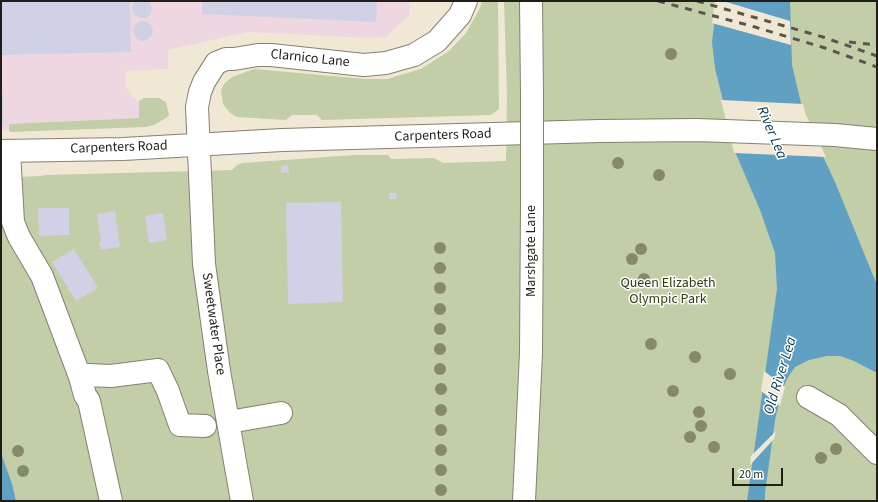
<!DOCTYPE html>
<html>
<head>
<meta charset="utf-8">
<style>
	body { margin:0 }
	#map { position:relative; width:878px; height:502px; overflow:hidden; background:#f0e8d5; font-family:"Source Sans 3",sans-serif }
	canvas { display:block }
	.frame { position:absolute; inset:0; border:2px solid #211e17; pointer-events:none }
	.scale { position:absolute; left:732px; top:468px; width:51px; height:18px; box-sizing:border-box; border:2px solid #211e17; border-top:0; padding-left:5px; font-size:12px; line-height:14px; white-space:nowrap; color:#211e17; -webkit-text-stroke:3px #fff; paint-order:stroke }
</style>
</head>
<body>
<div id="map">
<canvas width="878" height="502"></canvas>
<div class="frame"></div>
<div class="scale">20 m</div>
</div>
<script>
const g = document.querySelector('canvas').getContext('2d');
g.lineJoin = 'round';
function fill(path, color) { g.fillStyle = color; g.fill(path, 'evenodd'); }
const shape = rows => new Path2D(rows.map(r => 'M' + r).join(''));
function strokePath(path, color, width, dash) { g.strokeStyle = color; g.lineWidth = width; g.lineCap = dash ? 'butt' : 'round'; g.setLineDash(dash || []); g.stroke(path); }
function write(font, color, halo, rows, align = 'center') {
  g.font = font + ' "Source Sans 3",sans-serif'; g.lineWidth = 3; g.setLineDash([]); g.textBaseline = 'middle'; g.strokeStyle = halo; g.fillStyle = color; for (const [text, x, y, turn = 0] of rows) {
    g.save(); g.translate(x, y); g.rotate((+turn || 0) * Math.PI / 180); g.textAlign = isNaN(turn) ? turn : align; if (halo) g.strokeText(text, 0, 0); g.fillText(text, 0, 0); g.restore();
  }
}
fill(shape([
	[1,1,410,1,409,15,386,37,368,38,248,32,168,50,168,69,126,71,125,86,133,97,139,101,139,118,9,124,9,130,1,131]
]), '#efd7e1');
fill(shape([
	[482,1,498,1,499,109,491,115,322,120,317,115,292,115,286,120,237,117,230,113,223,104,221,90,224,84,232,77,254,69,365,79,387,79,421,69,449,51,466,33,479,10],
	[504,1,877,1,877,501,16,501,1,453,1,178,40,176,46,175,232,170,237,165,243,163,354,155,388,155,391,159,434,158,443,163,506,161,507,96],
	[144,98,159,98,166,102,169,115,166,118,154,125,145,127,10,132,9,130,9,124,139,118,139,101]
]), '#c1cea7');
fill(shape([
	[717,1,790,1,792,65,804,116,835,182,877,285,877,373,854,361,840,356,827,356,809,360,795,367,788,377,782,390,775,420,765,493,765,501,747,501,777,289,775,253,760,210,736,154,715,68,712,42],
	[1,453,12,484,16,501,1,501]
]), '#60a0c2');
fill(shape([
	[715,1,723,1,790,21,791,45,712,23],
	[721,100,803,104,806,115,826,157,734,153],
	[764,371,785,387,780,406,761,391],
	[776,431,774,439,750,465,751,456]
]), '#f0e8d5');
fill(shape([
	[1,1,130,1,131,52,1,55],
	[135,1,149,1,152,8,151,14,146,18,142,18,136,16,132,10,132,6],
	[202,1,377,1,376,22,202,14],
	'133 31a10 10 0 1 1 20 0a10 10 0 1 1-20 0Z',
	[1,94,3,94,3,123,1,123],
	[288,165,289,173,281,173,281,166],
	[389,193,397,193,396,199,389,199],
	[341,202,343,302,288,304,286,203],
	[38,208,69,208,69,235,39,236],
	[115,211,120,247,100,250,99,242,101,241,97,214],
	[163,213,167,240,149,243,145,216],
	[74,249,98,288,76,301,52,262]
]), '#d1d1e5');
const minor = shape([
	[531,1,532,95],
	[1,151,123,149,282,140,599,131,697,130,835,135,877,139],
	[9,151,13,222,19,237,42,276,80,377,85,395,89,401,111,501],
	[80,377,88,375,111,376,158,370,168,391,180,425,205,426],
	[808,397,839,415,877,453],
	[229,422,281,413],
	[242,501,219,371,204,264,197,107,200,92,204,82,216,63,226,59,234,59,258,55,271,55,364,65,386,63,414,55,437,41,460,15,466,1],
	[524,501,531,353,532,205]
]);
strokePath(minor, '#87806f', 24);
strokePath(minor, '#fff', 22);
strokePath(shape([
	[658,1,755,27,825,48,877,67],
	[697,1,823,37,877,56],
	[849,42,877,45]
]), '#5b564c', 3, [7, 7]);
const minorBridge = shape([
	[532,95,532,205]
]);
strokePath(minorBridge, '#87806f', 24, []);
strokePath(minorBridge, '#fff', 22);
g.fillStyle = '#878a69';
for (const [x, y] of [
	[671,54],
	[618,163],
	[659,175],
	[440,248],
	[641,249],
	[632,259],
	[440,268],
	[644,279],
	[440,288],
	[440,309],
	[440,329],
	[651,344],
	[440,349],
	[695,357],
	[440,369],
	[730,374],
	[441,389],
	[673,391],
	[441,410],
	[699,412],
	[701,426],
	[441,430],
	[690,437],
	[714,447],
	[836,449],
	[441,450],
	[18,451],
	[821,458],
	[441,470],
	[23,471],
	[441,490]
]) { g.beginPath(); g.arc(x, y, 6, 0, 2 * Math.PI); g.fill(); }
write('14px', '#211e17', '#fff', [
	["Clarnico Lane",310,59,6],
	["Carpenters Road",443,136,-2],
	["Carpenters Road",119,148,-2],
	["Marshgate Lane",532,251,-90],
	["Sweetwater Place",213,324,82]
]);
write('14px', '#313d11', '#fff', [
	["Queen Elizabeth",668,284],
	["Olympic Park",668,300]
]);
write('italic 15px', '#003850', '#fff', [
	["River Lea",771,133,67],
	["Old River Lea",781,376,-73]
]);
</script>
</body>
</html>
